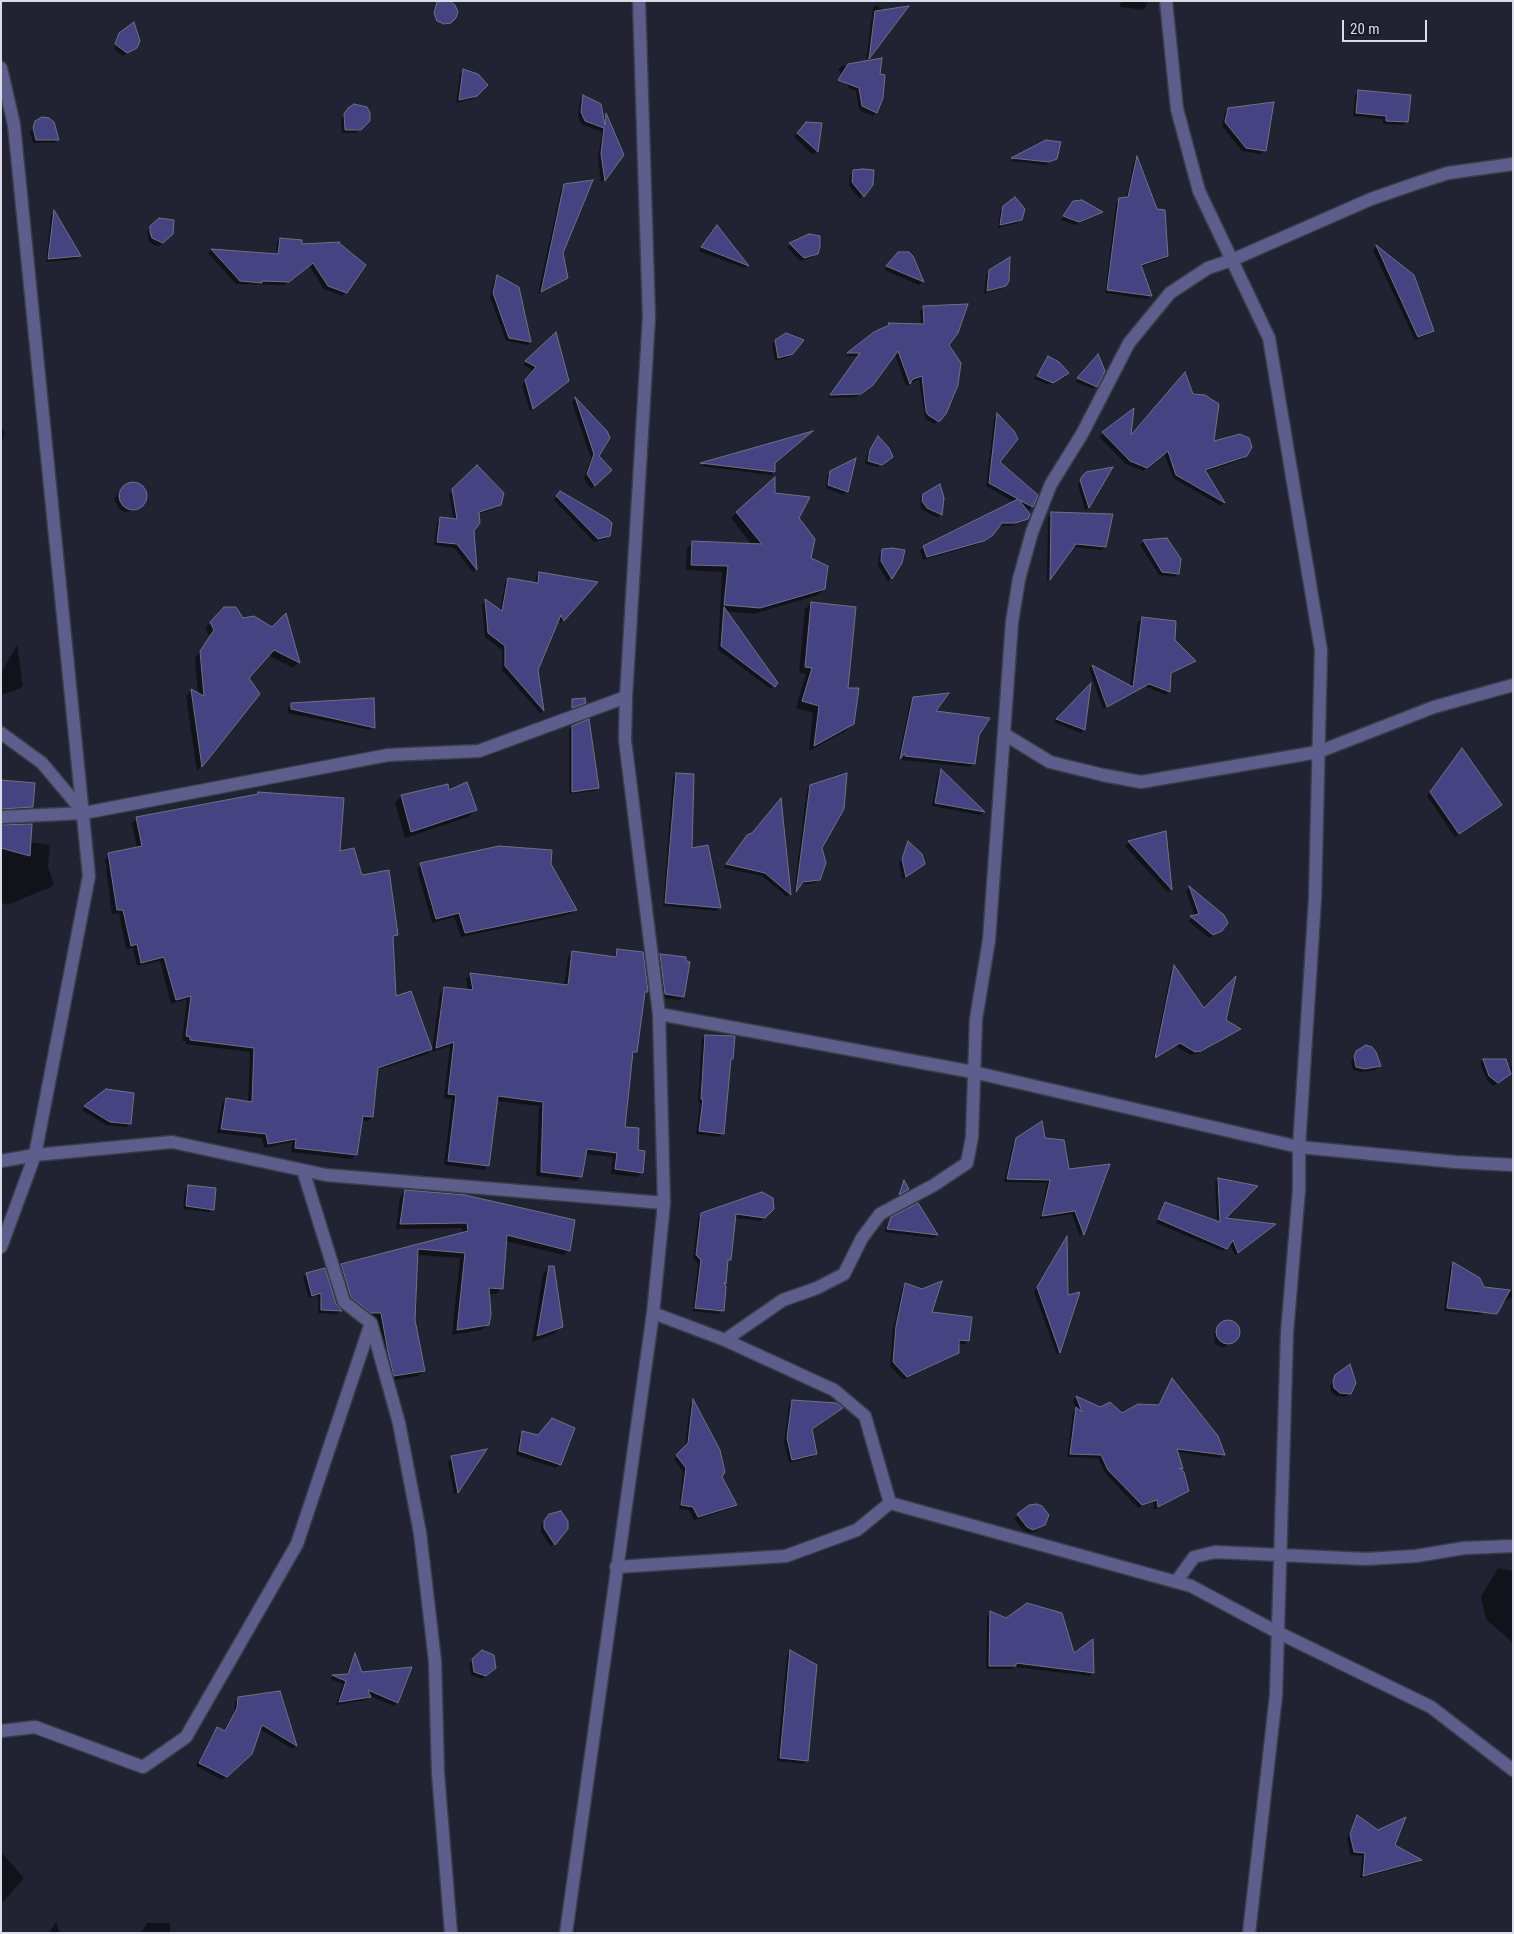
<!DOCTYPE html>
<html>
<head>
<meta charset="utf-8">
<style>
	body { margin:0 }
	#map { position:relative; width:1514px; height:1934px; overflow:hidden; background:#222332; font-family:"Roboto Condensed",sans-serif }
	canvas { display:block }
	.frame { position:absolute; inset:0; border:2px solid #dbdce7; pointer-events:none }
	.scale { position:absolute; left:1342px; top:20px; width:85px; height:22px; box-sizing:border-box; border:2px solid #dbdce7; border-top:0; padding-left:6px; font-size:15px; line-height:18px; white-space:nowrap; color:#dbdce7; -webkit-text-stroke:4px #191928; paint-order:stroke }
</style>
</head>
<body>
<div id="map">
<canvas width="1514" height="1934"></canvas>
<div class="frame"></div>
<div class="scale">20 m</div>
</div>
<script>
const g = document.querySelector('canvas').getContext('2d');
g.lineJoin = 'round';
function fill(path, color) { g.fillStyle = color; g.fill(path, 'evenodd'); }
const shape = rows => new Path2D(rows.map(r => 'M' + r).join(''));
function strokePath(path, color, width, dash) { g.strokeStyle = color; g.lineWidth = width; g.lineCap = dash ? 'butt' : 'round'; g.setLineDash(dash || []); g.stroke(path); }
fill(shape([
	[1121,1,1148,1,1144,10,1120,7],
	[876,5,897,20,866,60,873,8],
	[120,34,136,47,123,56,114,49],
	[881,60,876,112,873,116,859,110,856,91,849,88,838,69,842,66],
	[463,71,487,85,472,99,456,103,460,74],
	[1358,91,1407,122,1403,125,1383,124,1383,119,1353,116,1355,95],
	[584,97,602,118,606,115,623,155,601,183,598,158,602,132,581,124,578,116,580,100],
	[348,109,369,120,356,133,342,133,341,119],
	[1228,109,1264,150,1261,154,1242,151,1222,126,1225,112],
	[36,122,58,139,54,143,33,143,30,132],
	[821,124,816,152,813,155,794,137,803,127],
	[1046,142,1056,159,1052,162,1045,165,1010,161],
	[1136,158,1156,210,1167,256,1164,259,1140,267,1150,295,1147,299,1105,293,1116,203,1119,200,1126,199,1134,161],
	[854,172,863,196,860,199,849,186,850,175],
	[565,185,562,253,567,277,538,294,561,189],
	[1070,206,1101,213,1075,225,1061,220],
	[1004,207,1021,220,1017,223,998,228,1000,211],
	[54,212,80,256,76,259,46,262,51,215],
	[151,227,168,238,159,246,154,245,149,242,147,231],
	[717,227,747,266,744,268,699,251],
	[806,236,817,253,813,257,800,261,787,247],
	[280,239,300,245,346,292,342,296,324,289,309,265,284,285,236,284,208,253,211,250,276,255,277,242],
	[1376,247,1413,276,1432,331,1429,334,1415,340,1373,250],
	[895,257,912,257,922,282,919,285,884,270],
	[990,271,1005,285,1001,289,984,294,986,275],
	[497,277,530,342,527,345,506,341,490,297,494,280],
	[924,307,948,345,945,413,935,424,925,419,919,379,906,386,895,354,868,388,856,397,828,398,859,356,846,356,848,354,888,324,921,325,920,311],
	[555,335,564,385,530,411,522,385,534,371,523,365],
	[776,341,792,354,788,357,775,361,772,344],
	[1049,357,1064,376,1049,385,1034,379],
	[1095,359,1096,386,1093,389,1075,382],
	[575,399,606,432,598,456,610,470,591,489,584,478,591,458,572,402],
	[1132,410,1129,438,1213,443,1246,455,1243,459,1205,472,1224,503,1221,506,1173,478,1164,453,1143,471,1126,464,1099,437],
	[997,415,998,463,1032,506,1029,510,1023,507,1027,518,1023,522,1012,526,998,526,988,538,979,544,923,560,920,551,923,547,1014,502,986,486,994,418],
	[1,426,5,432,1,446],
	[808,433,774,463,774,472,771,475,699,466],
	[878,438,888,460,877,467,865,464,867,455],
	[854,460,846,492,843,495,826,488,827,476,831,472],
	[477,467,500,505,496,508,478,514,473,531,476,569,473,572,454,548,434,545,437,522,440,519,454,520,449,494],
	[1110,469,1088,508,1085,510,1078,485,1083,477],
	[130,483,142,487,145,499,138,509,125,512,119,509,114,499,120,490],
	[774,494,797,518,810,559,824,589,818,595,753,614,725,611,777,683,771,689,718,650,722,572,686,570,687,548,693,542,752,545,731,518,737,512],
	[924,495,941,514,938,518,921,509,920,498],
	[557,496,609,536,605,539,594,542,554,500],
	[1052,514,1105,547,1101,550,1072,547,1047,582,1048,517],
	[1167,540,1180,559,1177,574,1174,577,1159,575,1140,545,1143,542],
	[883,551,900,563,888,582,878,565,879,554],
	[539,573,595,583,560,623,558,619,537,669,543,711,540,713,502,670,502,650,485,637,482,604,486,601,500,611,505,583,508,579,535,584,536,577],
	[811,603,847,689,853,724,846,731,809,751,813,713,796,708,806,674,799,673,805,609],
	[225,608,243,619,272,629,286,615,298,663,293,668,268,655,248,678,258,693,197,771,186,696,191,691,198,695,195,658,210,636,205,628],
	[1142,618,1174,641,1194,661,1170,674,1169,691,1166,695,1144,686,1103,709,1089,669,1092,666,1130,687,1138,622],
	[17,645,23,686,19,689,1,695,1,673],
	[1089,686,1084,729,1081,733,1054,722],
	[914,698,933,712,977,734,974,763,970,767,902,760,903,754,898,760,910,702],
	[292,704,373,727,370,730,288,713,288,707],
	[572,727,597,787,594,791,569,794,569,730],
	[1459,753,1500,805,1455,837,1427,796],
	[941,771,983,812,981,815,932,806,938,774],
	[677,774,690,849,707,846,719,908,716,911,663,906,673,778],
	[810,786,818,880,815,883,800,885,794,893,807,789],
	[448,791,475,810,468,817,405,838,395,803,401,796],
	[258,794,338,852,361,877,397,934,392,939,395,998,431,1049,427,1054,377,1070,372,1117,368,1121,361,1120,356,1155,351,1159,291,1152,292,1142,264,1148,262,1138,217,1133,222,1104,226,1099,248,1103,250,1052,186,1044,186,1041,182,1041,187,999,171,1004,160,961,137,966,133,948,126,949,119,913,112,914,105,859,109,854,137,848,132,823,137,819,256,796],
	[780,800,790,894,787,897,762,876,724,868,744,840,752,834],
	[1,828,29,842,50,845,48,867,54,884,51,887,7,905,1,902],
	[1165,833,1170,890,1168,893,1125,846,1128,843],
	[908,843,924,864,902,879,899,863],
	[421,864,550,864,575,910,571,914,461,937,454,917,432,923,417,869],
	[1189,888,1223,915,1221,930,1217,934,1209,938,1188,921,1195,916,1186,891],
	[617,950,647,992,643,996,636,1052,631,1057,624,1128,636,1151,642,1172,637,1177,611,1174,613,1157,585,1154,581,1176,577,1181,536,1176,539,1106,496,1101,488,1165,484,1170,444,1165,452,1099,444,1098,450,1046,432,1052,440,993,445,988,468,991,466,979,470,975,564,986,568,957,572,953,612,958],
	[660,955,684,962,683,996,680,1000,662,998,657,958],
	[1174,967,1203,1010,1239,1030,1197,1054,1191,1055,1175,1046,1153,1060,1171,970],
	[705,1036,729,1061,722,1134,719,1137,696,1134,700,1103,698,1102,702,1040],
	[1356,1052,1379,1066,1376,1070,1361,1072,1353,1070,1351,1061],
	[1483,1060,1501,1060,1513,1068,1513,1072,1493,1086,1486,1079,1480,1063],
	[106,1091,129,1124,126,1127,106,1125,82,1110],
	[1017,1139,1044,1139,1068,1170,1108,1166,1080,1237,1072,1214,1040,1219,1047,1183,1004,1182,1013,1143],
	[1218,1179,1256,1187,1219,1223,1271,1227,1235,1255,1229,1243,1223,1251,1156,1223,1165,1204,1217,1222,1215,1182],
	[189,1186,213,1209,209,1212,183,1209,185,1190],
	[406,1191,569,1250,564,1255,505,1241,501,1289,496,1294,489,1294,488,1324,482,1330,452,1335,460,1258,416,1255,414,1320,423,1371,418,1376,389,1381,376,1318,365,1318,346,1303,336,1270,341,1265,463,1234,462,1228,396,1229,400,1197],
	[918,1204,937,1235,934,1238,884,1232,892,1218],
	[772,1209,761,1221,735,1218,730,1259,727,1263,724,1285,722,1311,693,1307,698,1264,693,1258,698,1218,702,1214],
	[1065,1239,1067,1297,1078,1294,1057,1355,1034,1292],
	[1453,1263,1483,1288,1513,1292,1513,1297,1480,1315,1444,1311,1450,1267],
	[549,1267,561,1327,555,1333,532,1342,543,1274],
	[307,1274,340,1311,337,1314,318,1313,318,1296,309,1298,303,1277],
	[906,1285,930,1313,968,1341,965,1344,957,1344,957,1352,954,1356,903,1380,890,1366,893,1330,902,1288],
	[693,1309,721,1312,719,1314,692,1311],
	[1223,1322,1232,1322,1236,1325,1238,1336,1223,1348,1215,1344,1214,1332],
	[1336,1376,1350,1393,1346,1397,1336,1396,1331,1392,1330,1386],
	[1172,1380,1223,1454,1220,1458,1176,1452,1181,1468,1179,1470,1188,1491,1154,1510,1153,1502,1138,1508,1105,1473,1098,1458,1067,1457,1073,1412,1076,1409,1073,1400,1076,1397,1100,1409,1122,1414,1158,1406],
	[693,1401,719,1451,720,1477,735,1505,732,1508,694,1520,689,1510,679,1509,683,1472,674,1459,685,1448,690,1404],
	[792,1401,810,1430,816,1453,812,1457,789,1463,784,1442,789,1405],
	[522,1432,560,1464,556,1468,516,1455,519,1435],
	[484,1451,457,1492,454,1495,448,1461,452,1458],
	[1030,1506,1044,1524,1035,1532,1029,1533,1023,1530,1014,1519],
	[545,1519,566,1529,551,1547,541,1532,541,1525],
	[1498,1568,1513,1571,1513,1643,1486,1619,1481,1597],
	[991,1613,1074,1655,1093,1672,1090,1676,1014,1667,1011,1669,986,1669,987,1616],
	[790,1651,807,1761,803,1764,777,1761,787,1655],
	[354,1655,361,1674,397,1702,394,1706,370,1696,366,1700,336,1705,343,1684,330,1679,333,1676,346,1675],
	[473,1660,491,1671,482,1679,471,1675,469,1663],
	[279,1693,296,1746,293,1749,259,1729,247,1758,222,1780,196,1766,214,1732,218,1728,224,1732,234,1712,235,1702,238,1698],
	[1358,1816,1393,1846,1420,1860,1417,1863,1360,1878,1362,1856,1350,1855,1347,1838],
	[1,1852,24,1878,1,1904],
	[56,1922,60,1933,49,1933,54,1925],
	[147,1923,170,1923,170,1933,141,1933]
]), '#0007');
const building = shape([
	[450,1,455,5,458,12,456,18,451,23,444,24,437,21,434,13,437,2,450,1],
	[909,6,869,59,875,11,909,6],
	[134,22,140,41,137,48,127,53,115,44,119,33,134,22],
	[882,58,880,74,885,75,883,98,877,113,862,106,859,88,838,80,848,64,882,58],
	[463,69,478,74,488,85,477,96,459,100,463,69],
	[1358,90,1411,95,1408,122,1386,121,1386,116,1356,113,1358,90],
	[583,95,601,104,605,125,606,113,624,155,605,181,601,154,604,128,585,121,581,112,583,95],
	[1274,102,1266,151,1246,148,1225,122,1228,108,1274,102],
	[354,104,367,107,370,113,370,121,361,130,345,130,344,114,348,108,354,104],
	[42,117,49,118,54,122,59,140,36,140,33,128,35,121,42,117],
	[806,122,822,123,818,152,797,133,806,122],
	[1046,140,1061,142,1057,159,1049,162,1011,158,1046,140],
	[1137,156,1157,209,1165,210,1168,256,1141,265,1152,296,1107,290,1119,198,1128,197,1137,156],
	[863,169,874,170,873,185,864,197,852,182,853,170,863,169],
	[593,180,563,253,568,278,541,292,564,184,593,180],
	[1015,197,1025,209,1022,220,1000,225,1003,206,1015,197],
	[1082,200,1103,212,1079,222,1063,216,1073,201,1082,200],
	[54,210,81,256,48,259,54,210],
	[159,218,174,220,173,234,163,243,152,238,150,232,150,226,159,218],
	[717,225,749,266,701,247,717,225],
	[809,234,820,236,820,246,818,254,804,258,789,243,809,234],
	[280,238,302,240,302,244,340,242,339,243,366,265,347,293,328,286,313,263,289,282,262,281,262,283,240,281,211,249,278,254,280,238],
	[1376,245,1414,275,1434,331,1418,337,1376,245],
	[898,252,909,252,913,256,924,282,886,266,898,252],
	[1010,257,1009,281,1006,286,987,291,989,270,1010,257],
	[497,275,519,287,531,342,509,338,493,293,497,275],
	[968,304,958,333,949,345,961,363,958,385,946,414,939,422,928,415,926,411,922,376,913,379,910,384,898,351,873,385,861,394,830,395,860,353,847,353,874,332,889,325,888,323,924,324,923,306,968,304],
	[556,332,569,381,533,409,525,380,536,367,525,361,556,332],
	[786,333,804,340,793,354,778,358,775,340,786,333],
	[1098,354,1105,371,1097,387,1077,378,1098,354],
	[1048,356,1059,362,1069,373,1053,383,1037,376,1048,356],
	[1185,372,1193,394,1205,395,1219,404,1214,441,1240,434,1249,438,1252,447,1247,456,1205,470,1225,503,1176,475,1168,451,1147,468,1130,461,1102,432,1134,408,1131,435,1185,372],
	[575,397,607,431,610,438,599,456,612,470,595,486,587,474,594,454,575,397],
	[997,413,1014,431,1018,439,1000,462,1038,495,1033,507,1019,500,1030,514,1028,519,1016,523,1002,523,993,535,984,541,927,557,923,546,1018,499,989,483,997,413],
	[813,431,775,463,775,472,700,463,813,431],
	[878,436,889,448,893,457,882,465,868,461,870,450,878,436],
	[856,458,848,492,828,485,830,471,856,458],
	[477,465,504,493,501,505,479,512,480,523,474,531,477,570,457,544,437,542,440,517,457,519,452,489,477,465],
	[1113,467,1089,508,1080,480,1083,475,1086,472,1113,467],
	[775,477,775,493,810,497,799,518,815,539,811,558,828,566,825,589,760,608,724,605,728,566,691,565,692,541,762,544,736,512,775,477],
	'119 496a14 14 0 1 1 28 0a14 14 0 1 1-28 0Z',
	[940,484,944,498,942,515,927,508,922,501,923,494,940,484],
	[560,491,608,519,612,523,610,536,598,539,556,496,560,491],
	[1051,512,1113,514,1106,547,1076,544,1050,580,1051,512],
	[1167,538,1181,559,1179,574,1162,572,1143,540,1167,538],
	[892,548,905,550,902,563,892,579,881,561,882,549,892,548],
	[539,572,598,582,564,621,561,615,538,670,544,711,505,666,505,646,488,633,485,599,502,611,508,578,538,583,539,572],
	[811,602,856,607,848,688,859,688,854,724,814,746,819,706,802,701,812,668,805,667,811,602],
	[224,607,236,607,243,618,254,616,272,627,286,613,300,663,274,650,249,678,260,694,202,767,191,689,204,696,200,651,214,630,210,622,224,607],
	[724,607,778,683,775,687,721,646,724,607],
	[1142,617,1176,621,1175,640,1196,661,1171,673,1170,692,1149,684,1107,707,1092,665,1133,687,1142,617],
	[1091,683,1085,730,1056,719,1091,683],
	[949,693,936,711,990,718,979,735,975,764,905,756,905,753,900,759,913,697,949,693],
	[374,698,375,728,291,709,291,703,374,698],
	[585,698,586,703,572,708,572,699,585,698],
	[589,719,599,788,572,792,572,726,589,719],
	[1462,748,1502,805,1459,834,1430,792,1462,748],
	[941,769,985,812,935,803,941,769],
	[676,773,694,774,692,848,708,845,721,908,665,903,676,773],
	[847,773,844,809,822,848,826,863,820,880,803,882,796,892,810,785,847,773],
	[1,780,35,783,33,807,1,809,1,780],
	[467,782,477,810,411,832,401,795,448,784,449,790,467,782],
	[258,792,344,798,340,851,354,848,362,875,389,870,398,935,393,936,396,996,411,991,432,1049,378,1068,373,1117,363,1116,357,1155,295,1148,296,1139,268,1144,266,1134,221,1129,226,1098,252,1102,254,1048,190,1040,190,1037,186,1036,191,996,176,1000,164,957,141,963,137,944,131,946,123,910,117,910,108,853,142,846,136,817,258,794,258,792],
	[781,798,791,895,765,873,726,864,747,835,752,833,781,798],
	[32,824,30,856,1,848,1,825,32,824],
	[1166,831,1172,890,1128,841,1166,831],
	[908,841,922,854,925,864,906,877,902,859,908,841],
	[499,846,552,850,551,864,577,910,465,933,459,913,436,919,420,863,499,846],
	[1189,886,1224,915,1228,923,1222,931,1213,935,1190,916,1199,914,1189,886],
	[617,949,643,952,648,992,645,992,637,1052,633,1052,625,1127,639,1128,638,1150,645,1151,643,1173,615,1169,617,1153,587,1149,582,1177,541,1172,543,1102,498,1096,489,1166,448,1161,456,1095,448,1094,454,1042,436,1048,444,987,473,990,470,973,568,985,572,951,616,957,617,949],
	[660,954,686,957,686,961,690,962,684,997,665,994,660,954],
	[1174,965,1204,1008,1236,976,1226,1020,1241,1029,1201,1051,1195,1052,1180,1043,1155,1058,1174,965],
	[705,1035,735,1036,733,1059,731,1059,724,1134,699,1131,703,1099,701,1099,705,1035],
	[1366,1045,1372,1047,1376,1052,1381,1066,1365,1069,1356,1067,1354,1057,1356,1051,1366,1045],
	[1483,1059,1506,1059,1511,1074,1498,1083,1489,1076,1483,1059],
	[106,1089,134,1093,131,1124,110,1122,84,1106,106,1089],
	[1042,1121,1045,1138,1064,1140,1069,1169,1110,1164,1084,1235,1075,1211,1042,1216,1050,1180,1007,1179,1016,1138,1042,1121],
	[1218,1178,1258,1186,1226,1218,1276,1224,1238,1253,1233,1240,1227,1249,1158,1219,1165,1202,1220,1222,1218,1178],
	[904,1180,909,1189,899,1195,904,1180],
	[188,1185,216,1188,214,1210,186,1206,188,1185],
	[405,1190,465,1195,575,1220,570,1251,507,1235,503,1289,489,1288,491,1314,489,1325,457,1330,465,1253,418,1249,415,1320,425,1371,394,1376,388,1352,381,1313,371,1313,351,1297,341,1264,468,1231,467,1223,400,1224,405,1190],
	[762,1192,773,1198,774,1209,765,1218,736,1214,731,1260,728,1260,726,1284,724,1282,726,1287,724,1311,695,1308,701,1260,696,1255,701,1213,762,1192],
	[918,1203,938,1235,887,1229,891,1217,918,1203],
	[1067,1236,1068,1295,1080,1292,1060,1353,1037,1287,1067,1236],
	[1453,1262,1480,1278,1484,1287,1510,1290,1497,1314,1447,1308,1453,1262],
	[549,1266,554,1266,563,1327,537,1336,549,1266],
	[325,1268,336,1304,342,1311,321,1310,321,1293,312,1296,306,1273,325,1268],
	[942,1281,932,1312,972,1317,969,1341,959,1340,959,1353,907,1377,893,1362,896,1326,905,1283,922,1289,942,1281],
	'1216 1332a12 12 0 1 1 24 0a12 12 0 1 1-24 0Z',
	[1350,1364,1356,1383,1351,1394,1340,1393,1334,1388,1333,1381,1335,1375,1350,1364],
	[1172,1378,1218,1436,1225,1455,1177,1449,1183,1469,1179,1468,1184,1472,1189,1491,1158,1507,1157,1500,1142,1505,1108,1470,1101,1455,1070,1454,1076,1407,1082,1412,1076,1396,1100,1407,1110,1402,1122,1413,1138,1404,1159,1405,1172,1378],
	[693,1399,720,1450,725,1472,722,1477,737,1505,698,1517,693,1507,681,1505,686,1468,676,1455,688,1443,693,1399],
	[792,1400,837,1403,843,1408,812,1429,817,1454,792,1460,787,1438,792,1400],
	[552,1418,575,1428,561,1465,519,1451,522,1431,538,1435,552,1418],
	[487,1449,458,1493,451,1456,487,1449],
	[1036,1504,1042,1506,1049,1515,1045,1525,1033,1530,1027,1527,1017,1514,1029,1505,1036,1504],
	[561,1511,568,1521,568,1529,555,1545,544,1528,544,1521,549,1514,561,1511],
	[1027,1603,1062,1613,1074,1653,1093,1639,1094,1673,1016,1663,1016,1666,989,1666,990,1611,1006,1618,1027,1603],
	[482,1650,494,1655,496,1668,486,1676,474,1672,472,1659,482,1650],
	[790,1650,817,1665,808,1761,780,1758,790,1650],
	[355,1653,362,1672,412,1667,398,1703,368,1690,371,1697,339,1702,346,1681,332,1675,348,1674,355,1653],
	[280,1691,297,1746,262,1725,252,1754,227,1777,199,1763,217,1727,225,1731,237,1708,238,1697,280,1691],
	[1357,1815,1378,1830,1406,1817,1395,1845,1422,1860,1363,1876,1365,1853,1354,1852,1350,1834,1357,1815]
]);
fill(building, '#464382');
strokePath(building, '#707184', 1);
const street = shape([
	[1166,1,1177,109,1199,191,1269,338,1321,650,1315,899,1299,1147,1299,1190,1287,1333,1276,1695,1249,1933],
	[1,68,14,125,89,876,35,1155,1,1247],
	[1,733,42,763,84,813],
	[1004,734,1050,762,1103,775,1141,782,1318,752,1434,707,1513,685],
	[1,817,84,813,388,755,479,751,626,697],
	[659,1014,973,1072,1299,1147,1456,1162,1513,1165],
	[1,1161,35,1155,172,1142,326,1175,664,1203],
	[303,1170,344,1302,371,1323,399,1423,420,1533,435,1661,438,1773,451,1933],
	[653,1313,725,1340,834,1390,865,1416,890,1503],
	[725,1340,783,1300,817,1288,844,1274,862,1238,880,1214,934,1185,967,1163,972,1137,976,1019,989,940,1012,622,1019,579,1032,532,1051,484,1082,434,1129,343,1170,293,1208,268,1232,260,1371,199,1417,183,1448,173,1513,164],
	[890,1503,1191,1586,1277,1632,1431,1707,1513,1770],
	[616,1567,786,1556,857,1530,890,1503],
	[1176,1582,1194,1557,1215,1552,1366,1559,1416,1556,1464,1548,1513,1546],
	[1,1731,35,1727,143,1767,186,1737,297,1544,371,1323],
	[566,1933,653,1313,664,1203,659,1014,625,740,626,697,649,317,639,1]
]);
strokePath(street, '#3c3d4b', 15);
strokePath(street, '#5e5e8c', 12);
</script>
</body>
</html>
